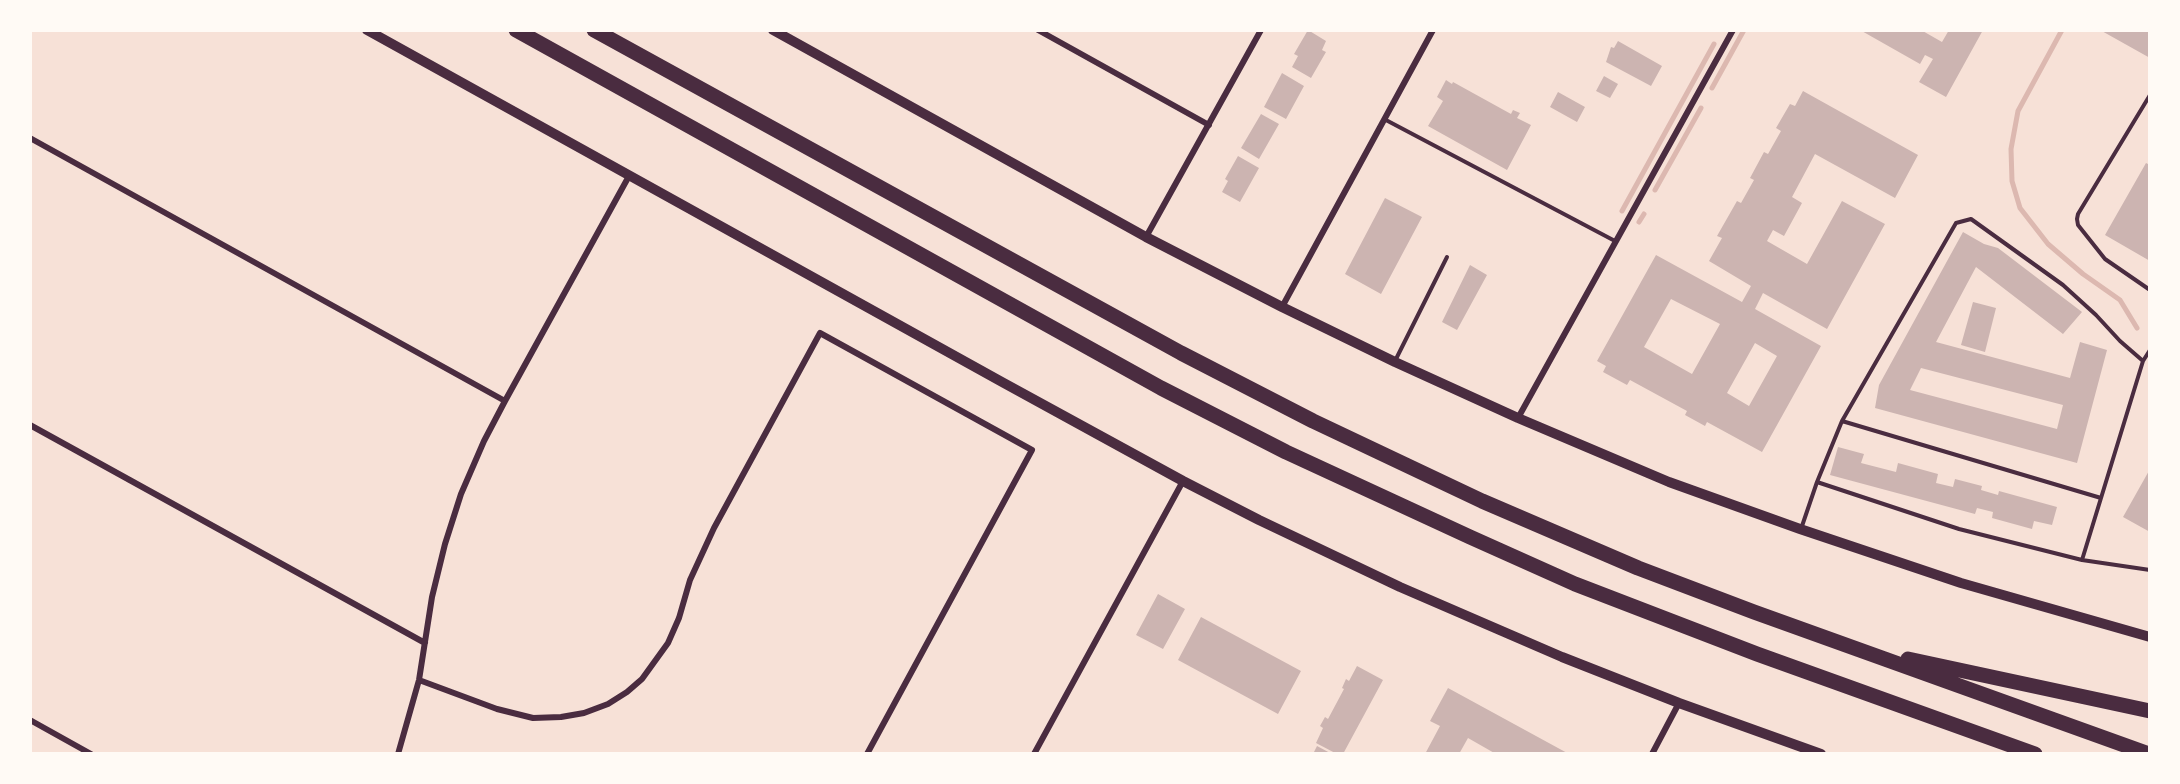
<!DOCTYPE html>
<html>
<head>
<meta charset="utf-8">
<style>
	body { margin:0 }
	#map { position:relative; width:2180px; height:784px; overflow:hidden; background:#f7e1d7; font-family:Cabin,sans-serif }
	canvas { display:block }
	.frame { position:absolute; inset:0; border:32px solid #fffaf5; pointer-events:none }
</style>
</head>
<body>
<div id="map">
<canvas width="2180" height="784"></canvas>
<div class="frame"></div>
</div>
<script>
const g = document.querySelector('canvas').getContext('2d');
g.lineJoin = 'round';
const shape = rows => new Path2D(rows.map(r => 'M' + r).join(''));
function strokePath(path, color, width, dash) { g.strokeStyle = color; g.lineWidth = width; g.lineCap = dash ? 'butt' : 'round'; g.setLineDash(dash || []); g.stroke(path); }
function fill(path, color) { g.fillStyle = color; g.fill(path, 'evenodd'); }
strokePath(shape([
	[2062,30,2018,111,2011,149,2012,181,2020,208,2048,244,2083,274,2120,300,2137,328],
	[1712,88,1744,30],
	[1655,190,1701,108],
	[1622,211,1714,44],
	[1639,222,1644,214]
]), '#dcb8b0', 5);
fill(shape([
	[1308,30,1326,41,1322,50,1326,52,1311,78,1292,67,1298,56,1294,54],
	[1860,30,1921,30,1942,42,1949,30,1983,30,1946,97,1919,82,1933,59,1925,55,1920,64],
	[2100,30,2150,30,2150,58],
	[1618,41,1662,66,1651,86,1606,62,1611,47,1614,48],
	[1282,73,1304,86,1286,119,1264,107],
	[1604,76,1618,84,1610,98,1596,91],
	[1446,80,1452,84,1453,82,1511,114,1513,110,1520,113,1517,118,1531,125,1507,170,1428,126,1443,101,1437,97],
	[1803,91,1918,155,1895,198,1815,154,1792,197,1802,203,1784,236,1773,230,1767,241,1807,264,1842,201,1885,224,1827,329,1763,293,1755,309,1821,346,1762,452,1707,422,1705,426,1685,415,1687,411,1630,380,1627,385,1603,372,1606,366,1597,361,1656,255,1742,302,1751,286,1709,261,1722,238,1717,236,1737,201,1741,203,1754,180,1750,178,1764,152,1768,154,1781,131,1776,128,1790,104,1795,106],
	[1671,299,1720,324,1692,374,1644,347],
	[1755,343,1777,356,1749,406,1727,393],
	[1558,92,1585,107,1577,122,1550,107],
	[1261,114,1279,124,1259,159,1241,148],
	[1238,156,1259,168,1240,202,1222,192,1228,181,1225,179],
	[2146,163,2150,165,2150,261,2105,235],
	[1385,198,1422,217,1381,294,1345,274],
	[1963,232,1984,244,1998,248,2082,312,2063,334,1976,267,1936,342,2070,378,2080,342,2107,350,2077,463,1875,408,1879,385],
	[1921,368,2063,405,2057,429,1910,390],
	[1470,265,1487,275,1457,330,1442,322],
	[1973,302,1996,308,1985,352,1961,345],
	[1838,447,1864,454,1861,463,1896,472,1898,463,1938,474,1936,483,1953,487,1955,479,1982,486,1981,490,1998,495,1999,491,2057,507,2052,525,2034,521,2032,529,1992,518,1993,512,1977,508,1975,514,1830,475],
	[2150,469,2150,532,2123,517],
	[1158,594,1185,609,1163,649,1136,635],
	[1201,617,1301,671,1278,714,1178,660],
	[1357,666,1383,680,1343,754,1337,754,1316,743,1323,728,1320,726,1325,717,1328,719,1344,689,1342,688,1346,679,1349,681],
	[1448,688,1569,754,1496,754,1468,738,1459,754,1425,754,1440,726,1430,721],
	[1317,746,1332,754,1313,754]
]), '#ccb4b1');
strokePath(shape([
	[2150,95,2078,214,2077,219,2078,225,2105,259,2150,290],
	[1384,119,1615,241],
	[1395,361,1447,257],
	[1842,421,1956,223,1971,219,2063,285,2096,315,2120,341,2143,361],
	[1817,482,1842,421,2101,498],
	[1801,529,1817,482,1959,529,2082,560,2150,570],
	[2082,560,2143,361,2150,350]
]), '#4a2c40', 4);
strokePath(shape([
	[1038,30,1209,125],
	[30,138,505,401],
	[1146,237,1261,30],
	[1282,307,1433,30],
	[1518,418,1733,30],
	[30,425,425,643],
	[419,680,497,709,533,718,561,717,584,713,608,704,627,692,642,679,668,643,679,618,690,580,714,528,820,333,1032,450,867,754],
	[30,720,91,754],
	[398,754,419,680,432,597,445,544,461,494,484,441,505,401,629,176],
	[1034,754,1183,481],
	[1652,754,1679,703]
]), '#4a2c40', 6);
strokePath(shape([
	[367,30,1002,382,1183,481,1259,520,1400,587,1562,657,1679,703,1821,754],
	[773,30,1146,237,1282,307,1395,362,1518,418,1669,482,1800,529,1961,583,2150,637]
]), '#4a2c40', 10);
strokePath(shape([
	[516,30,1161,388,1286,452,1470,537,1575,584,1757,654,2035,754],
	[594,30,1181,353,1313,421,1482,501,1638,568,1754,612,2149,754],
	[1908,659,2150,711]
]), '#4a2c40', 15);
</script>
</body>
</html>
